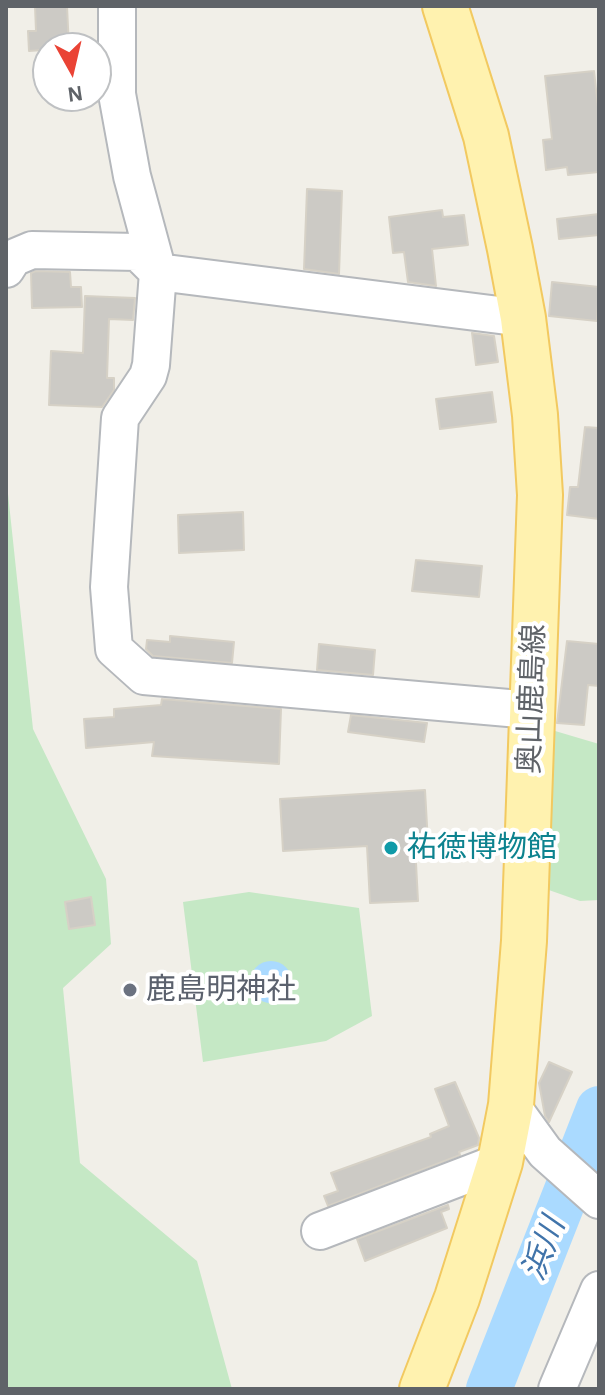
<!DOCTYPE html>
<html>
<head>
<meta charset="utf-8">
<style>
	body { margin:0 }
	#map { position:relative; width:605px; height:1395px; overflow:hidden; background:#f1efe8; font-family:"Alegreya Sans",sans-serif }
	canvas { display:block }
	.frame { position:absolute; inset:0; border:8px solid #5f6368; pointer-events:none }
	.north { position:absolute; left:32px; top:32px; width:80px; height:80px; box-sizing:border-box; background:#fff; border:2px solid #bfc1c3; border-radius:50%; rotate:172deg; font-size:22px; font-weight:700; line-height:32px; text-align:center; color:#5f6368 }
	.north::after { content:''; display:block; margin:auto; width:28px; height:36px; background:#ea4335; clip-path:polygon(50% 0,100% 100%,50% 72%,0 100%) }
</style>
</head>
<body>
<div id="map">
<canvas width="605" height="1395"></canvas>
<div class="frame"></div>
<div class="north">N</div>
</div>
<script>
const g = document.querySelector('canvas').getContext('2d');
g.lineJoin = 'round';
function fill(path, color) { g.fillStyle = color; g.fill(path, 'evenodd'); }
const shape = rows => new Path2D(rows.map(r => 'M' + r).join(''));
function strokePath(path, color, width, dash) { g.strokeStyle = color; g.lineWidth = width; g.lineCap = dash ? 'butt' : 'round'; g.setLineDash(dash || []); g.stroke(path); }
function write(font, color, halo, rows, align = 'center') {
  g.font = font + ' "Alegreya Sans","Noto Sans JP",sans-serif'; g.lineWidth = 8; g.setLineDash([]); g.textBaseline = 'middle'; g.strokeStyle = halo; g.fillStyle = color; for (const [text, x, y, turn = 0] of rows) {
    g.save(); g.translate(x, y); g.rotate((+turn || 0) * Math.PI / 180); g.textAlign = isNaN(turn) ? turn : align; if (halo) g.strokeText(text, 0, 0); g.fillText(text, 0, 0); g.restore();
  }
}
fill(shape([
	[6,475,33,729,106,879,111,944,63,988,80,1163,197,1261,232,1389,6,1389],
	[545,728,599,744,599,900,580,901,546,889],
	[249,892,359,908,372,1016,326,1041,203,1062,183,902]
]), '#c5e8c5');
fill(shape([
	'250 982a21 21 0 1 1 42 0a21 21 0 1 1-42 0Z'
]), '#aadaff');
strokePath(shape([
	[489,1389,599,1109]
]), '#aadaff', 46);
const building = shape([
	[35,6,67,6,69,48,29,51,28,31,36,31,35,6],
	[594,71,599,116,599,172,568,175,567,167,546,170,543,140,552,139,545,76,594,71],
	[307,189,342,191,339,274,304,269,307,189],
	[442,210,443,217,464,215,468,245,432,249,436,286,408,282,404,252,393,253,389,217,442,210],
	[599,214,599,235,559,239,557,219,599,214],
	[36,271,70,272,71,287,81,287,82,307,32,308,31,273,36,271],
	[552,282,599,287,597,321,549,316,552,282],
	[85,296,135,298,133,320,109,319,107,378,114,378,114,390,102,407,49,405,51,351,83,353,85,296],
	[472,333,494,336,498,362,476,365,472,333],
	[492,392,496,422,440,429,436,399,492,392],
	[585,427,599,428,599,519,567,515,570,487,578,487,585,427],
	[243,512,244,550,179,553,178,515,243,512],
	[416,560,482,566,479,597,412,591,416,560],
	[170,636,234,642,232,663,153,656,146,649,147,640,170,642,170,636],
	[567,641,599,644,599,686,588,685,584,725,557,723,567,641],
	[319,644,375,650,373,675,317,670,319,644],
	[162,699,281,709,279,764,152,756,154,742,86,748,84,719,114,717,114,709,161,705,162,699],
	[351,715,427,723,424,742,348,732,351,715],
	[425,790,428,843,415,844,418,901,370,903,367,846,283,851,280,799,425,790],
	[91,897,95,925,69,929,65,902,91,897],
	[549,1062,572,1072,549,1122,545,1116,539,1083,549,1062],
	[455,1082,479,1138,478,1145,459,1152,460,1155,328,1206,324,1196,338,1191,331,1173,431,1137,430,1134,449,1126,435,1089,455,1082],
	[448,1205,449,1209,441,1212,447,1228,365,1261,357,1239,448,1205]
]);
fill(building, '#cccac5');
strokePath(building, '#d6d1c6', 2);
const minor = shape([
	[117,6,117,94,132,176,158,272,151,365,148,376,120,418,109,587,114,649,144,676,531,710],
	[6,269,13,258,32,250,138,252,158,272,523,318],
	[511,1105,545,1152,599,1200],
	[320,1231,500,1162],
	[557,1389,599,1290]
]);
const major = shape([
	[422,1389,457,1298,500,1162,511,1105,524,941,540,495,535,415,523,318,510,249,486,136,445,6]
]);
strokePath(minor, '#b5b8bc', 40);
strokePath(major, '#f2c960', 48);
strokePath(minor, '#fff', 36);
strokePath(major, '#fff2af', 44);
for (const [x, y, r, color] of [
	[391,848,8,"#0f9aa8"],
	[130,990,8,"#6b7280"]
]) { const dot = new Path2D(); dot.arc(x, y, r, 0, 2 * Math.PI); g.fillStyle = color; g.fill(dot); strokePath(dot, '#fff', 3); }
write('30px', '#5f6368', '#fff', [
	["奥山鹿島線",532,699,-88]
]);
write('30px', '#0d838f', '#fff', [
	["祐徳博物館",407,848]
], 'left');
write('30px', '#5b616d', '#fff', [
	["鹿島明神社",146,990]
], 'left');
write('italic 32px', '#4174aa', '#fff', [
	["浜川",544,1249,-69]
]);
</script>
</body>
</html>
